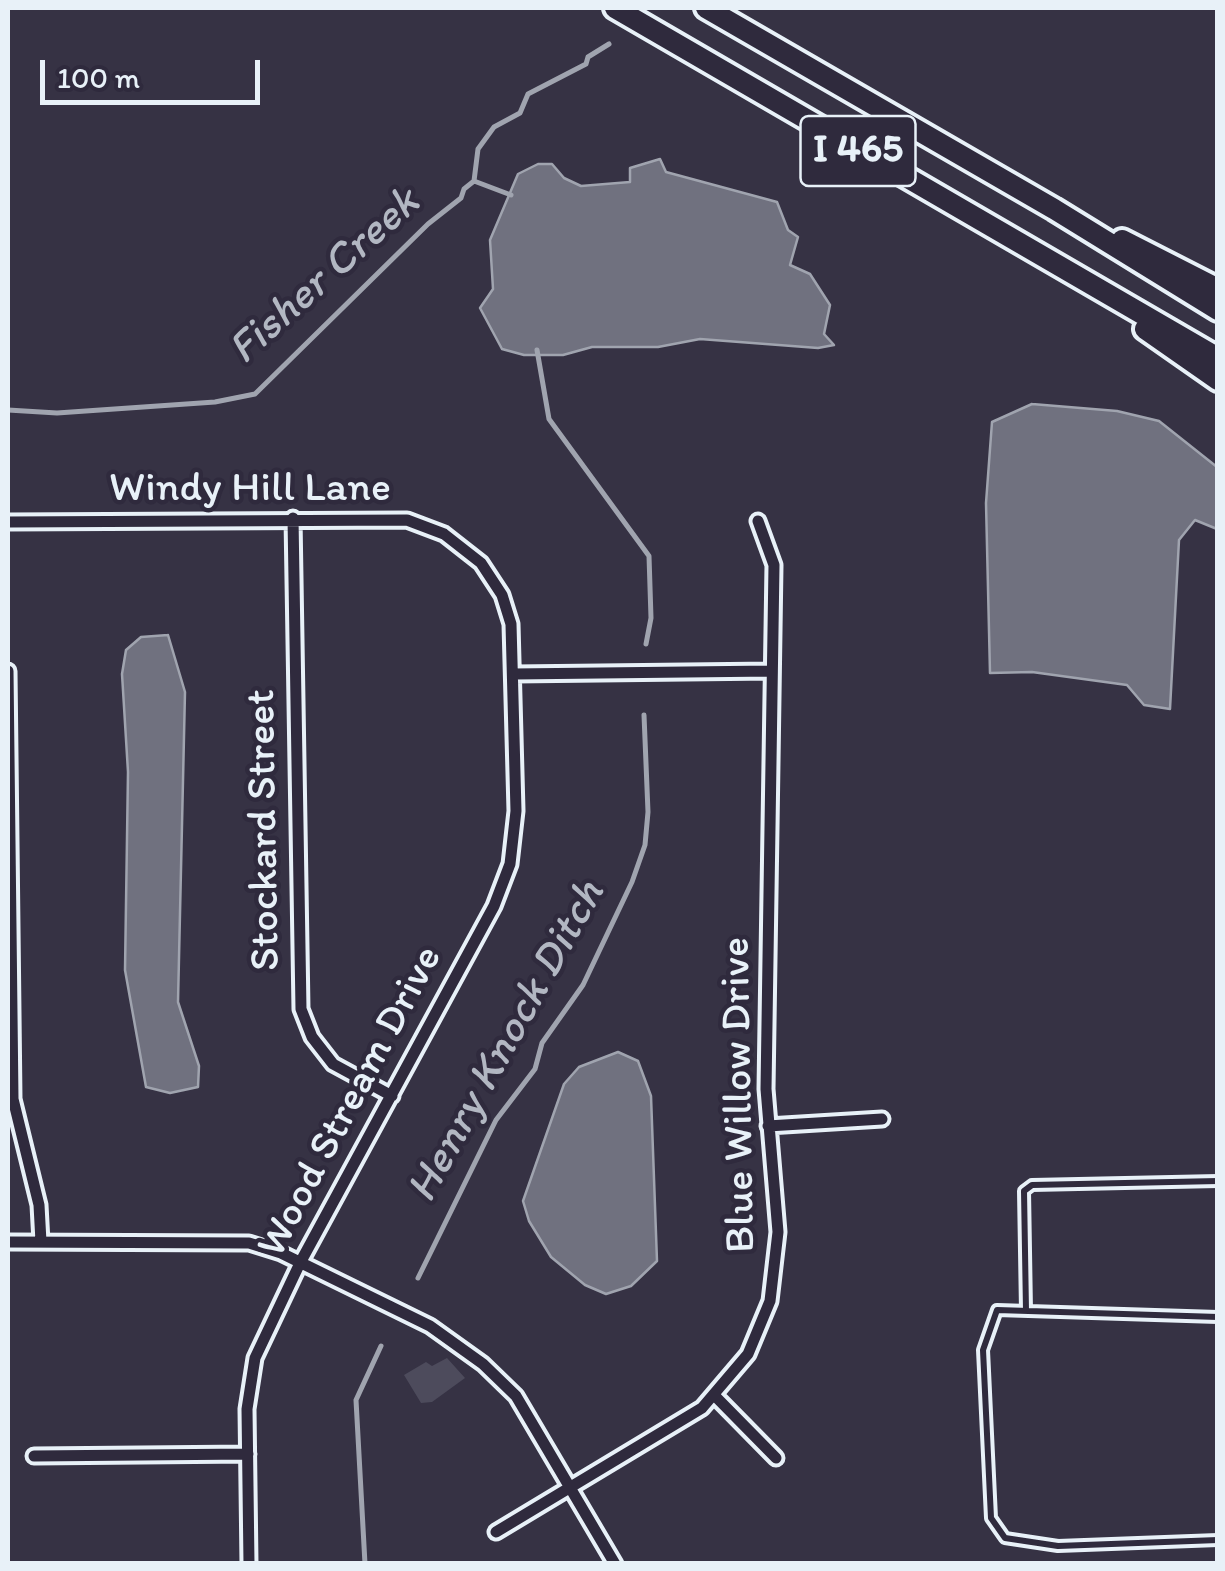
<!DOCTYPE html>
<html>
<head>
<meta charset="utf-8">
<style>
	body { margin:0 }
	#map { position:relative; width:1225px; height:1571px; overflow:hidden; background:#363244; font-family:Itim,sans-serif }
	canvas { display:block }
	.frame { position:absolute; inset:0; border:10px solid #e8f1f8; pointer-events:none }
	.scale { position:absolute; left:40px; top:60px; width:220px; height:45px; box-sizing:border-box; border:5px solid #e8f1f8; border-top:0; padding-left:12px; font-size:30px; line-height:35px; white-space:nowrap; color:#e8f1f8; -webkit-text-stroke:8px #2f2a3d; paint-order:stroke }
</style>
</head>
<body>
<div id="map">
<canvas width="1225" height="1571"></canvas>
<div class="frame"></div>
<div class="scale">100 m</div>
</div>
<script>
const g = document.querySelector('canvas').getContext('2d');
g.lineJoin = 'round';
function fill(path, color) { g.fillStyle = color; g.fill(path, 'evenodd'); }
const shape = rows => new Path2D(rows.map(r => 'M' + r).join(''));
function strokePath(path, color, width, dash) { g.strokeStyle = color; g.lineWidth = width; g.lineCap = dash ? 'butt' : 'round'; g.setLineDash(dash || []); g.stroke(path); }
function write(font, color, halo, rows, align = 'center') {
  g.font = font + ' Itim,sans-serif'; g.lineWidth = 9; g.setLineDash([]); g.textBaseline = 'middle'; g.strokeStyle = halo; g.fillStyle = color; for (const [text, x, y, turn = 0] of rows) {
    g.save(); g.translate(x, y); g.rotate((+turn || 0) * Math.PI / 180); g.textAlign = isNaN(turn) ? turn : align; if (halo) g.strokeText(text, 0, 0); g.fillText(text, 0, 0); g.restore();
  }
}
fill(shape([
	[447,1358,465,1378,432,1402,421,1403,404,1375,426,1362,432,1366]
]), '#4d4b5c');
const water = shape([
	[660,159,666,172,777,202,788,230,798,237,790,265,810,274,830,305,824,334,834,345,818,348,700,339,658,347,592,347,563,355,524,355,502,349,480,308,493,289,490,240,518,174,538,164,552,164,564,178,581,186,630,182,630,168,660,159],
	[1032,404,1117,411,1159,421,1217,467,1217,529,1195,520,1179,540,1170,709,1144,705,1127,685,1032,672,990,673,986,503,992,422,1032,404],
	[168,635,185,692,178,1002,199,1066,198,1087,170,1093,146,1087,125,970,128,772,122,674,126,650,141,637,168,635],
	[618,1052,638,1061,651,1096,657,1261,631,1286,606,1294,585,1285,551,1257,529,1221,523,1201,564,1084,579,1067,618,1052]
]);
fill(water, '#70717f');
strokePath(water, '#a0a4af', 2.5);
strokePath(shape([
	[474,181,511,195],
	[537,350,549,419,649,556,651,618,646,644],
	[8,410,57,413,215,402,255,394,428,224,461,198,464,189,474,181,478,149,494,127,520,113,528,94,586,64,588,57,609,44],
	[418,1278,496,1120,535,1069,542,1043,583,985,632,882,645,845,648,812,644,715],
	[365,1564,356,1400,381,1346]
]), '#a0a4af', 5);
const service = shape([
	[1026,1311,1024,1191,1032,1185,1218,1181],
	[1218,1317,997,1310,983,1350,991,1518,1005,1538,1058,1546,1218,1540]
]);
const minor = shape([
	[293,518,301,1009,312,1037,333,1064,392,1096],
	[8,522,407,520,444,534,481,563,502,595,511,624,516,811,510,864,494,906,300,1263,255,1358,247,1409,249,1564],
	[8,671,13,1099,39,1205,41,1242],
	[514,674,772,671],
	[768,1126,882,1119],
	[8,1242,249,1243,281,1253,430,1326,483,1364,516,1396,615,1564],
	[715,1396,776,1458],
	[34,1456,248,1454],
	[496,1532,702,1408,748,1354,770,1301,778,1232,766,1089,774,565,758,521]
]);
const motorway = shape([
	[615,8,1218,358],
	[706,8,1054,209,1218,310],
	[1122,240,1218,289],
	[1145,329,1218,380]
]);
strokePath(service, '#e8f1f8', 14);
strokePath(minor, '#e8f1f8', 19);
strokePath(motorway, '#e8f1f8', 28);
strokePath(service, '#2f2a3d', 6);
strokePath(minor, '#2f2a3d', 11);
strokePath(motorway, '#2f2a3d', 20);
for (const [x, y, w] of [
	[858,151,115]
]) { const box = new Path2D(); box.roundRect(x - w / 2, y - 35, w, 70, 8); g.fillStyle = '#2f2a3d'; g.fill(box); strokePath(box, '#e8f1f8', 2.5); }
write('bold 40px', '#e8f1f8', null, [
	["I 465",858,151]
]);
write('42px', '#e8f1f8', '#2f2a3d', [
	["Windy Hill Lane",250,489],
	["Stockard Street",265,830,-91],
	["Blue Willow Drive",740,1095,-91],
	["Wood Stream Drive",351,1102,-62]
]);
write('italic 45px', '#b2b7c2', '#2f2a3d', [
	["Fisher Creek",325,277,-42],
	["Henry Knock Ditch",507,1042,-61]
]);
</script>
</body>
</html>
